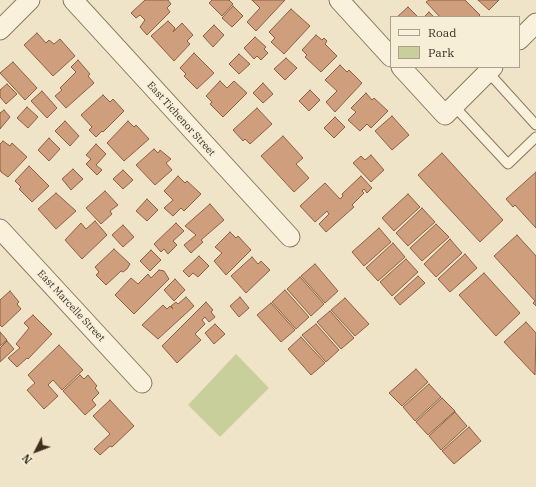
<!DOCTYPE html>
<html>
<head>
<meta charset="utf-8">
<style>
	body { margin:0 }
	#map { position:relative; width:536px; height:487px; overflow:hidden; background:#f0e4c8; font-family:"IBM Plex Serif",serif }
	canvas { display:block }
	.legend { position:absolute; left:390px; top:16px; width:130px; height:52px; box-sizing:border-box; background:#f7eed8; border:1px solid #ada18e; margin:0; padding:5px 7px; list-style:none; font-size:12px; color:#3d2e20 }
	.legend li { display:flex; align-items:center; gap:8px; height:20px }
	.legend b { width:20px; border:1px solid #ada18e }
	.north { position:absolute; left:16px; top:431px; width:40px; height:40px; -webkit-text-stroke:3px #f7eed8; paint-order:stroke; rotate:228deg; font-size:11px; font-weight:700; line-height:16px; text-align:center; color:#3d2e20 }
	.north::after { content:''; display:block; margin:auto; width:14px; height:18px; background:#3d2e20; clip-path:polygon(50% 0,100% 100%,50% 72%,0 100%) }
</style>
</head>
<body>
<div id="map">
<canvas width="536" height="487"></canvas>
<ul class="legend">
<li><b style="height:5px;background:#faf1dc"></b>Road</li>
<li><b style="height:11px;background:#c9cf9b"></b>Park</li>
</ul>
<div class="north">N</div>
</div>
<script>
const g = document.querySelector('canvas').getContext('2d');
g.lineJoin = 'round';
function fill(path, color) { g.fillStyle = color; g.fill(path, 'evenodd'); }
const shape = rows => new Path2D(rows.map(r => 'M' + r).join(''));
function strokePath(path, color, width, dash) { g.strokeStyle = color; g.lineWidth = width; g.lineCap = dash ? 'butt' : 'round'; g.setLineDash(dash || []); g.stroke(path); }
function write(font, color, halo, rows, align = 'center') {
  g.font = font + ' "IBM Plex Serif",serif'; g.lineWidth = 3.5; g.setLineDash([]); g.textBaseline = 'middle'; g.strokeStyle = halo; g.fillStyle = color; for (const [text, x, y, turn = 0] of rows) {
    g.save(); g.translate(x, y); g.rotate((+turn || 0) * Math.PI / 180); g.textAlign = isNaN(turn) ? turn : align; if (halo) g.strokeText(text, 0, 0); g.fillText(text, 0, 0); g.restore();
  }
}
fill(shape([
	[236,354,269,388,220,437,188,405]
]), '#c9cf9b');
const building = shape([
	[145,0,168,0,171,4,167,8,170,12,147,35,140,27,145,20,140,15,136,18,131,13,145,0],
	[212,0,229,0,233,4,222,16,209,3,212,0],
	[252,0,285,0,256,31,247,22,260,8,252,0],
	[429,0,465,0,480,15,478,17,440,17,426,2,429,0],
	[478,0,499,0,489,10,478,0],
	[233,6,243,16,232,27,222,18,233,6],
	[408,7,418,17,397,17,408,7],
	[291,9,310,26,284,54,271,42,275,38,269,32,291,9],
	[429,12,434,17,424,17,429,12],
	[168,21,175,28,173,32,182,23,193,35,187,41,190,44,174,61,151,36,168,21],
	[214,25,224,35,213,47,203,36,214,25],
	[37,33,46,43,49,40,54,44,60,39,75,56,53,76,24,45,37,33],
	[316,35,322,40,324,38,327,41,325,44,337,56,321,72,305,57,307,55,302,50,316,35],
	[255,37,266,47,264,49,268,53,261,60,257,56,254,59,244,48,255,37],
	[194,53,214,73,197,89,184,76,186,74,180,68,194,53],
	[239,54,250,64,239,74,229,64,239,54],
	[286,58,297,68,285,80,274,69,286,58],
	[78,60,90,74,88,76,94,83,66,108,55,96,62,90,60,88,76,72,71,67,78,60],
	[13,62,37,88,25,100,0,73,13,62],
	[340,65,347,72,349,70,362,83,335,112,326,102,337,91,325,80,340,65],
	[220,81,227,88,234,81,247,93,223,117,210,104,212,102,206,96,220,81],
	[263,83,273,94,263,103,253,93,263,83],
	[7,84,17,94,6,104,0,97,0,90,7,84],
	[310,90,320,100,309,111,299,101,310,90],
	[42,91,57,108,47,118,31,101,42,91],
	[366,93,372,100,374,98,388,111,371,128,367,124,360,131,348,120,356,112,351,108,366,93],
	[103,95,110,102,113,99,124,111,103,132,102,131,96,137,89,130,92,127,81,115,103,95],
	[27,107,38,117,28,128,17,118,27,107],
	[257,108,272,124,250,144,245,139,243,141,233,130,257,108],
	[4,110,10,117,0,129,0,113,4,110],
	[392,116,409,135,392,150,375,131,392,116],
	[335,117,345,127,334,138,324,128,335,117],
	[65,121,79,136,70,146,55,131,65,121],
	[128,121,134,127,136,125,149,139,124,161,107,143,128,121],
	[283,136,303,158,296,164,309,178,294,192,261,156,283,136],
	[49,138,60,149,49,161,38,150,49,138],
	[3,141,10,146,12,143,27,157,8,177,1,172,0,169,0,144,3,141],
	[96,144,106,154,96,165,102,170,97,175,86,164,91,159,86,155,96,144],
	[154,149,158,153,160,150,171,159,166,163,172,170,155,185,136,165,154,149],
	[442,153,503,220,480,242,418,175,442,153],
	[371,155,384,170,371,182,353,163,361,156,365,160,371,155],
	[29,166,49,186,32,202,19,189,21,187,15,181,29,166],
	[73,169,83,179,71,190,62,179,73,169],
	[123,170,133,180,123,189,113,179,123,170],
	[536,172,536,228,515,205,513,207,506,199,536,172],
	[178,176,185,183,187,181,201,194,184,211,181,208,173,216,164,208,173,200,164,191,178,176],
	[361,176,372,188,367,193,364,189,362,191,364,193,352,205,354,207,326,232,319,224,329,214,327,211,315,222,300,206,325,183,340,199,343,196,342,194,361,176],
	[105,191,118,205,110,211,112,214,101,224,86,208,105,191],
	[56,193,76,211,56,229,38,209,56,193],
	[408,194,420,207,394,231,382,218,408,194],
	[147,199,158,210,147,221,136,211,147,199],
	[210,204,224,220,201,240,203,242,191,253,184,245,196,235,185,226,210,204],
	[422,208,435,222,408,246,396,233,422,208],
	[95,221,107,235,82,259,65,240,81,223,86,229,95,221],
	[176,223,184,231,173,241,177,245,168,254,164,249,161,252,154,244,176,223],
	[436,224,449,237,422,261,410,248,436,224],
	[123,225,134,237,123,247,112,235,123,225],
	[379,228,391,242,364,266,352,252,379,228],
	[230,232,236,238,238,236,251,250,226,275,214,261,222,253,215,247,230,232],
	[517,235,536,256,536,306,533,303,535,301,494,256,517,235],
	[450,239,462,253,436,277,424,264,450,239],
	[393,243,405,257,378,281,366,268,393,243],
	[114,249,130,264,127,269,123,272,121,271,106,285,96,275,99,272,95,267,114,249],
	[151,250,161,260,150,271,140,261,151,250],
	[465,254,477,268,450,292,438,279,465,254],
	[199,256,209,266,198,277,193,273,189,277,183,271,199,256],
	[252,257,258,264,261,261,270,270,246,293,231,276,252,257],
	[406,259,418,272,392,296,380,282,406,259],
	[315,264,338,291,325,303,301,276,315,264],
	[159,270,164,271,169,279,134,314,115,295,131,278,138,284,148,274,151,278,159,270],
	[484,273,520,313,496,336,459,295,484,273],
	[418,276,425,283,400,305,394,298,418,276],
	[300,277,324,304,311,316,287,289,300,277],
	[175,279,185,290,174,301,164,290,175,279],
	[285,290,309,317,296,329,272,302,285,290],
	[10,291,19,302,17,304,21,309,2,327,0,325,0,300,10,291],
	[186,297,194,306,158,339,142,325,163,305,167,309,170,306,173,309,171,306,176,302,178,304,186,297],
	[240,297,249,308,239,317,230,306,240,297],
	[345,298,369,324,355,336,331,310,345,298],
	[206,302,213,310,211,312,215,317,209,322,205,317,202,320,205,324,195,334,201,340,177,363,162,346,206,302],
	[271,303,295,330,281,342,257,315,271,303],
	[330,311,354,338,341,349,317,322,330,311],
	[33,315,52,334,28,359,27,358,17,367,8,358,20,348,16,344,29,328,24,323,33,315],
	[526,322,536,333,535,375,504,342,526,322],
	[215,324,225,334,214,344,205,333,215,324],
	[316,324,339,350,326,362,302,335,316,324],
	[0,332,7,340,0,346,0,332],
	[301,337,325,363,311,375,288,349,301,337],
	[7,341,14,349,0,362,0,348,7,341],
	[59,345,83,370,62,390,53,380,48,385,58,396,44,409,27,390,35,383,28,375,59,345],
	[416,369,428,382,402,406,389,393,416,369],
	[80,375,84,379,88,375,97,386,95,388,99,393,92,400,96,405,85,415,63,391,80,375],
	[429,384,441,397,415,421,403,407,429,384],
	[442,398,455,411,428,435,416,422,442,398],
	[110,400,134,426,112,447,110,446,100,455,94,449,110,434,93,416,110,400],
	[455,412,467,426,441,450,429,436,455,412],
	[469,427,481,441,454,464,442,451,469,427]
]);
fill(building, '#cf9f7d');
strokePath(building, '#8d5f41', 1);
const lane = shape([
	[488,72,536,125],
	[454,106,508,164,536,137]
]);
const street = shape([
	[73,0,290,237],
	[339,0,391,57],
	[0,30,30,0],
	[519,40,536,23],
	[401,67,445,115,493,67],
	[0,229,142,383]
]);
strokePath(lane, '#8d765c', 11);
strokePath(street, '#8d765c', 21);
strokePath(lane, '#faf1dc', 9);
strokePath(street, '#faf1dc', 19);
write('10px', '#3d2e20', '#f7eed8', [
	["East Tichenor Street",181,119,48],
	["East Marcelle Street",71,306,47]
]);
</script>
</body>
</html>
